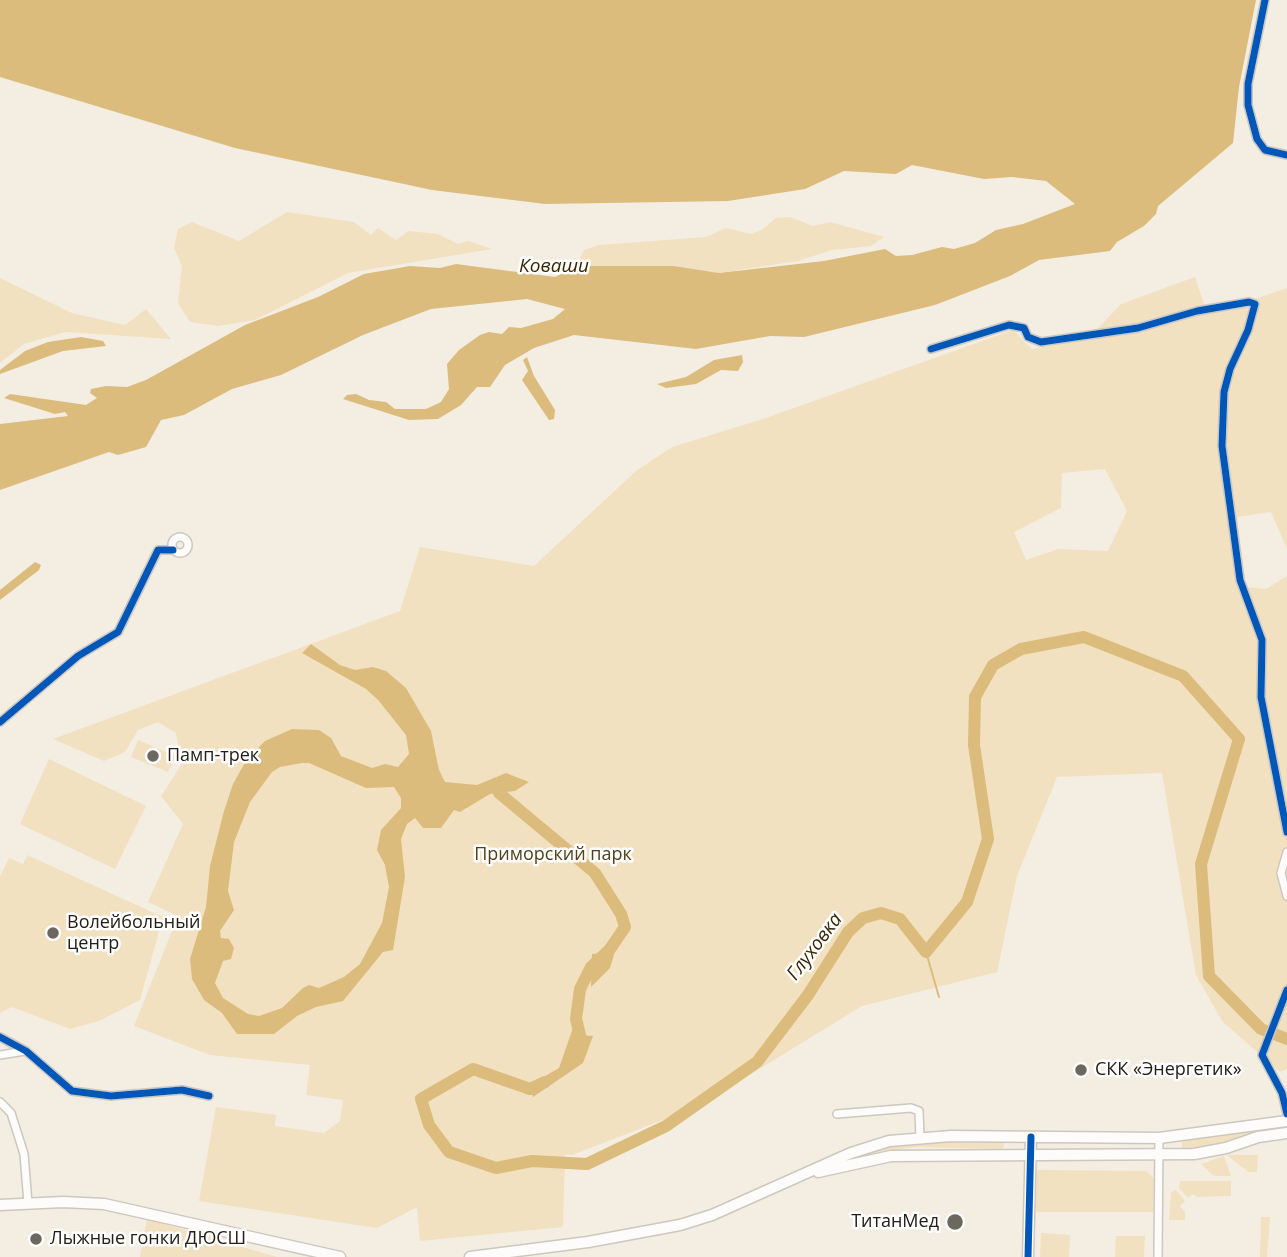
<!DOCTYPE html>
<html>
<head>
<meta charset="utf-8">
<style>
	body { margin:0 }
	canvas { display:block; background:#f3ede2 }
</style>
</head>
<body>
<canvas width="1287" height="1257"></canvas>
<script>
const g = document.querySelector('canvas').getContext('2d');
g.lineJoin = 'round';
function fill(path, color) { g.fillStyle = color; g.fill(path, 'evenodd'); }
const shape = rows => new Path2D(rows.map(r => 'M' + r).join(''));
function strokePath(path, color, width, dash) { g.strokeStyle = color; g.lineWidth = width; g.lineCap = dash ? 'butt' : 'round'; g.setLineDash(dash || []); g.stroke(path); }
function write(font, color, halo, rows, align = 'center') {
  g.font = font + ' "Open Sans",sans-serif'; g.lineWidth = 5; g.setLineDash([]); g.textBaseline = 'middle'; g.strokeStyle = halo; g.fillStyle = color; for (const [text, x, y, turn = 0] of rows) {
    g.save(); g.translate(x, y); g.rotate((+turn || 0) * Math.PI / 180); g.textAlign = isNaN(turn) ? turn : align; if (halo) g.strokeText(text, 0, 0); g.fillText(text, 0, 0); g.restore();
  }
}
fill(shape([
	[287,212,354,222,371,235,378,228,396,240,409,231,438,234,458,244,468,241,492,249,348,273,255,320,218,326,190,322,178,303,182,266,174,248,178,229,192,222,239,241],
	[790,217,813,226,830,222,884,237,871,246,832,250,798,261,719,273,674,266,577,266,584,250,599,245,706,237,726,228,751,234,762,230,776,218],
	[1195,277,1204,304,1255,299,1287,288,1287,549,1271,512,1237,517,1246,587,1266,589,1287,576,1287,1069,1280,1072,1222,1021,1196,975,1162,773,1057,777,1017,876,997,972,862,1006,699,1106,572,1155,565,1154,563,1227,420,1241,417,1207,377,1228,199,1201,216,1107,276,1115,275,1126,324,1133,340,1121,343,1100,306,1095,310,1065,210,1055,134,1026,178,916,148,902,183,824,161,796,182,764,176,733,158,722,138,730,125,752,104,761,53,739,400,611,420,547,534,566,636,471,672,447,763,419,1013,330,1032,349,1087,340,1121,304],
	[1105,469,1127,511,1108,551,1058,549,1026,560,1014,532,1061,508,1062,473],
	[0,278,72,313,125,325,146,309,171,339,65,332,24,344,0,363],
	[138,740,175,756,168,772,131,757],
	[49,759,146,806,115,869,20,824],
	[27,855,163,917,140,1000,99,1021,70,1029,12,1007,0,1013,0,877,9,858,23,864],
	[1249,1127,1251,1134,1222,1143,1182,1149,1182,1140],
	[934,1141,1004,1143,1003,1149,914,1147,861,1155,874,1149],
	[1227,1155,1258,1155,1257,1172,1248,1172],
	[1224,1156,1231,1176,1214,1176,1201,1164],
	[1037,1170,1146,1171,1154,1178,1153,1212,1037,1212,1033,1207],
	[1180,1181,1231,1181,1231,1196,1197,1197,1193,1194,1188,1198,1179,1188],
	[1176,1190,1185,1201,1180,1206,1185,1212,1185,1220,1169,1220,1171,1192],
	[1261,1217,1270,1217,1267,1257,1260,1257],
	[147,1219,277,1257,140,1257],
	[1041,1233,1070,1235,1069,1257,1040,1257],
	[1116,1236,1145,1236,1144,1257,1115,1257]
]), '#f2e1c0');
fill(shape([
	[0,0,1256,0,1239,87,1233,143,1158,206,1156,214,1144,226,1117,242,1110,251,1039,260,1010,276,935,305,804,337,770,336,696,349,574,335,534,348,505,365,490,387,477,387,461,405,438,419,409,420,343,399,347,395,356,394,369,400,386,402,395,409,426,409,441,402,449,389,447,364,459,350,480,335,489,332,502,334,509,327,521,328,553,319,565,309,527,299,431,309,363,335,281,375,232,389,184,415,161,420,146,447,118,455,109,452,0,490,0,424,68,416,65,412,55,414,4,398,10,394,86,405,97,398,90,393,91,389,106,386,127,387,146,380,245,325,318,297,364,274,410,266,440,268,456,264,555,277,577,266,674,266,719,273,824,261,885,249,896,256,912,255,942,247,954,249,975,243,996,230,1023,224,1075,204,1046,181,1012,177,984,179,912,165,896,174,844,171,805,189,728,201,545,204,432,190,235,148,0,77],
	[81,337,103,341,106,346,63,351,0,374,0,370,25,351,48,342],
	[742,355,743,362,738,371,721,370,696,384,666,388,657,384,686,377,714,360],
	[527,357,534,376,555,410,554,419,549,420,522,380,528,371,523,360],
	[35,562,41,565,39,570,0,600,0,590],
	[311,644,340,665,355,670,373,667,386,671,406,688,431,731,439,770,445,782,477,785,506,773,529,782,515,791,490,794,460,812,454,810,441,828,423,828,415,818,407,824,401,839,405,877,393,950,383,952,343,1001,316,1007,297,1016,274,1034,237,1034,222,1013,204,1000,192,979,190,959,206,907,210,866,224,811,233,784,247,759,265,741,292,729,319,730,331,738,341,756,372,768,385,764,398,767,409,754,406,735,379,701,366,689,302,653],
	[302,763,309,763,366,788,394,787,401,798,401,808,381,830,377,850,385,865,389,887,382,923,360,964,344,977,319,988,309,985,303,988,282,1008,259,1016,248,1014,223,998,215,983,223,961,231,959,234,948,229,939,221,938,220,931,234,910,228,891,234,842,250,802,272,772,280,767],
	[628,921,631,926,616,948,610,968,591,987,592,954,605,953,607,944,618,940],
	[576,1019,580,1035,593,1036,583,1063,533,1097,530,1089,533,1083,559,1068]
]), '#dcbc7d');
strokePath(shape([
	[926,952,939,997]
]), '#dcbc7d', 2);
strokePath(shape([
	[499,793,595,873,621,914,625,927,610,949,591,967,580,989,576,1019,580,1035,574,1048],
	[545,1082,530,1089,473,1069,421,1099,429,1125,449,1152,496,1168,532,1161,587,1164,666,1126,757,1062,808,995,848,932,863,918,881,913,900,919,926,952,967,902,988,839,974,745,975,697,993,665,1021,649,1084,637,1183,676,1239,739,1201,864,1209,976,1261,1029,1287,1039]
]), '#dcbc7d', 12);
const street = shape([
	[1265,0,1248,84,1248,105,1257,139,1265,150,1287,155],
	[931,349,1009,325,1024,328,1028,337,1041,342,1138,328,1197,311,1249,302,1255,304,1248,330,1230,369,1224,392,1222,446,1240,580,1262,640,1261,697,1287,832],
	'172 545a8 8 0 1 1 16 0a8 8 0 1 1-16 0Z',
	[0,722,78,656,118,632,158,550,173,550],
	[1287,852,1281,873,1287,896],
	[1287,990,1262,1055,1282,1093,1287,1114],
	[0,1037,26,1051,72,1091,111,1096,182,1090,209,1096],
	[0,1055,25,1051],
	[0,1102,11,1113,24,1154,28,1203],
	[837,1114,911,1108,919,1111,920,1138],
	[1158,1257,1159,1138]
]);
const secondary = shape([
	[818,1172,891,1156,1194,1154,1226,1148,1258,1137,1287,1133],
	[0,1205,63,1202,104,1204,340,1257],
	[470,1257,588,1242,680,1225,712,1215,851,1153,889,1141,951,1136,1159,1138,1287,1121],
	[1028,1257,1031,1137]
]);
strokePath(street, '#cdc8bf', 10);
strokePath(secondary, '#cdc8bf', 13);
strokePath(street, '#fdfcfb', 7);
strokePath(secondary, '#fdfcfb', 10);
strokePath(shape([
	[1265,0,1248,84,1248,105,1257,139,1265,150,1287,155],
	[931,349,1009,325,1024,328,1028,337,1041,342,1138,328,1197,311,1249,302,1255,304,1248,330,1230,369,1224,392,1222,446,1240,580,1262,640,1261,697,1287,832],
	[0,722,78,656,118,632,158,550,173,550],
	[1287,990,1262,1055,1282,1093,1287,1114],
	[0,1037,26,1051,72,1091,111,1096,182,1090,209,1096],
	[1028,1257,1031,1137]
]), '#0057b8', 7);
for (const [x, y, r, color] of [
	[153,756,7,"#6c685f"],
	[53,933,7,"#6c685f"],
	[1081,1070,7,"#6c685f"],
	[955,1222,9,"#6c685f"],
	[36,1239,7,"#6c685f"]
]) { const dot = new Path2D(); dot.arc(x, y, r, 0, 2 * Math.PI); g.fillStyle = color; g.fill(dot); strokePath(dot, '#fefefe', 2.5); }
write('18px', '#242018', '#fefefe', [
	["Памп-трек",167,756],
	["Волейбольный",67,923],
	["центр",67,944],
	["СКК «Энергетик»",1095,1070],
	["ТитанМед",939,1222,"right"],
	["Лыжные гонки ДЮСШ",50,1239]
], 'left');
write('18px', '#52401c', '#fefefe', [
	["Приморский парк",553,855]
]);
write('italic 19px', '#372600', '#fefefe', [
	["Коваши",554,267],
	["Глуховка",815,947,-53]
]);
</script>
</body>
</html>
